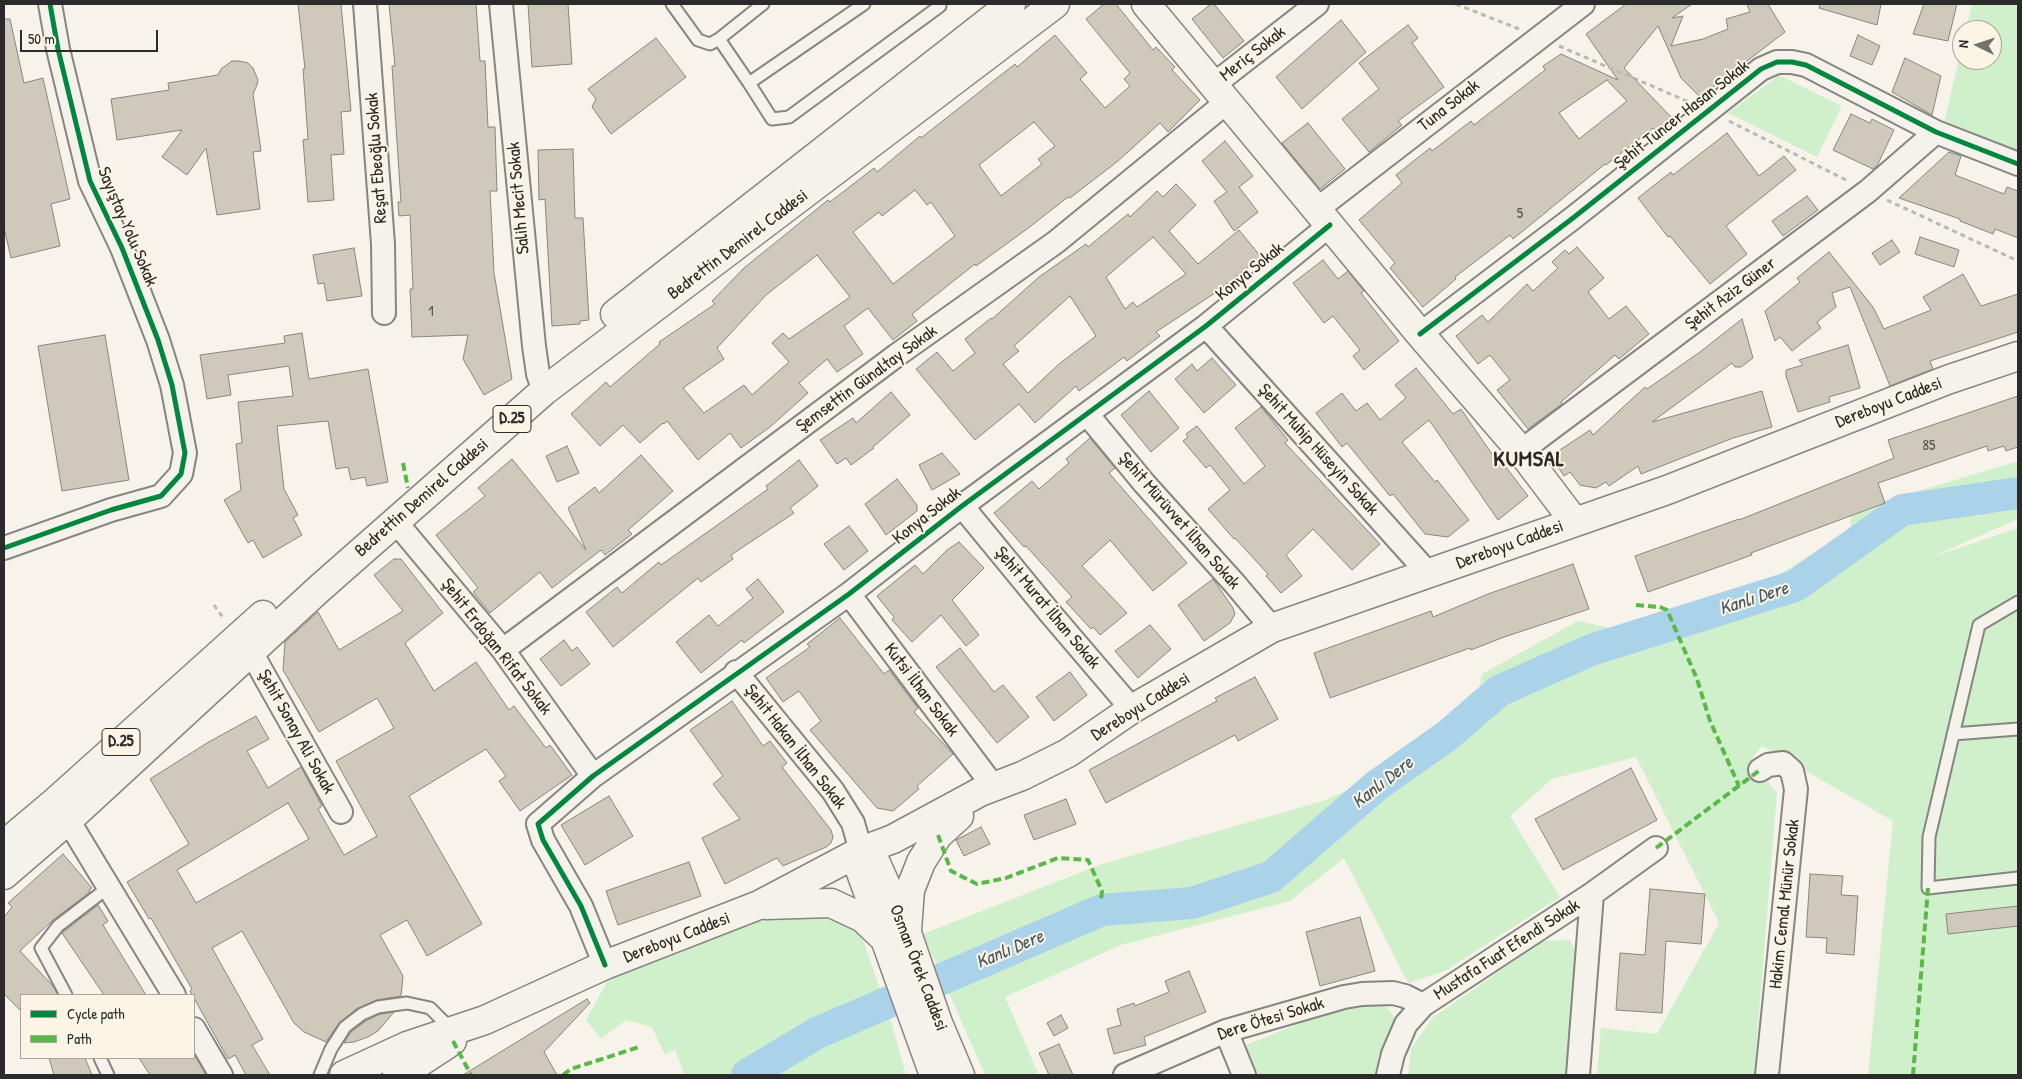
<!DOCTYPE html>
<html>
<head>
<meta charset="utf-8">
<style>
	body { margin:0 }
	#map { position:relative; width:2022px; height:1079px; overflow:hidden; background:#f7f3ea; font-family:"Patrick Hand",sans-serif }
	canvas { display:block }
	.frame { position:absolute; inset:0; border:5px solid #2b2b2b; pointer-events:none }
	.legend { position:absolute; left:20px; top:994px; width:175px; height:65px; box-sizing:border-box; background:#fcf5e5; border:1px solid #a8a49b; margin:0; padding:6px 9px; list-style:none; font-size:15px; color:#2b2b2b }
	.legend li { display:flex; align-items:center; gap:10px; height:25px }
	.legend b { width:25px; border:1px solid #a8a49b }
	.north { position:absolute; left:1952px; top:20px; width:50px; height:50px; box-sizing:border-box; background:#fcf5e5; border:1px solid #a8a49b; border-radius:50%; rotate:274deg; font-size:14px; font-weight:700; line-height:20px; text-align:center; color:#2b2b2b }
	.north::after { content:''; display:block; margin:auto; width:18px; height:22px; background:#72716e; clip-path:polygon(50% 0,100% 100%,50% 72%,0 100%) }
	.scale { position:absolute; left:20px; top:30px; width:138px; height:22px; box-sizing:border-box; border:2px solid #2b2b2b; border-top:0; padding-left:6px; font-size:15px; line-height:18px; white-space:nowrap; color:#2b2b2b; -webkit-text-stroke:4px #fcf5e5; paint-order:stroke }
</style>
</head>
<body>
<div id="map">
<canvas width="2022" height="1079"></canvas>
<div class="frame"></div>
<ul class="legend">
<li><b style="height:6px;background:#00873e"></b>Cycle path</li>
<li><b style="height:6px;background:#58b947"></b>Path</li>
</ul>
<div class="north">N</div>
<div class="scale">50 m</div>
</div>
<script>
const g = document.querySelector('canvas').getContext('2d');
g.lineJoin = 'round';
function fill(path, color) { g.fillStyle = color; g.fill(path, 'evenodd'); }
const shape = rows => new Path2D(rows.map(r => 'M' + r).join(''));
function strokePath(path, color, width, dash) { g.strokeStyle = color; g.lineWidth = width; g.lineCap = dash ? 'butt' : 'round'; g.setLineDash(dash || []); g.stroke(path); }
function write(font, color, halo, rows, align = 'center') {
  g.font = font + ' "Patrick Hand",sans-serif'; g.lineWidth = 4; g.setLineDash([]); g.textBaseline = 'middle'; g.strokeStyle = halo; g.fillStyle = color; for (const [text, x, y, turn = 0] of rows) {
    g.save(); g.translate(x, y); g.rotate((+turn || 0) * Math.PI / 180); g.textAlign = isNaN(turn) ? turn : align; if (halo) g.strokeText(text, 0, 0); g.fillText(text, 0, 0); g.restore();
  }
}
fill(shape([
	[1972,4,2018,4,2018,154,1941,136,1962,46,1962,60,1992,60,1992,30,1966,30],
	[1779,75,1842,106,1817,157,1728,113],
	[2018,461,2018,519,1932,557,2018,528,2018,1075,1868,1075,1893,821,1762,746,1751,760,1777,793,1754,1075,1597,1075,1601,1028,1657,1034,1719,923,1636,757,1552,779,1510,816,1560,897,1445,971,1408,983,1344,858,1290,901,1121,945,1005,997,1038,1073,1034,1075,985,1075,923,934,1102,864,1323,801,1471,735,1482,674,1578,621,1614,629,1777,576,1850,530,1852,511],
	[787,907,826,914,855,928,862,937,890,1017,906,1075,684,1075,675,1049,665,1055,652,1027,626,1020,601,1039,586,1020,611,974],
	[1570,940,1580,959,1570,1075,1408,1075,1411,1049,1432,1018,1543,941],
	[1364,997,1383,1003,1397,1020,1379,1054,1375,1075,1258,1075,1246,1045]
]), '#d0f0cc');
strokePath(shape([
	[747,1075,817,1033,1102,910,1192,903,1271,877,1376,786,1448,735,1499,691,1591,650,1795,586,1902,510,2018,493]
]), '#aad2e9', 32);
const building = shape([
	[298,4,341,4,351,111,341,112,344,154,331,155,334,200,308,202,303,140,308,139,303,69,305,69,298,4],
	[389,4,476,4,480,61,485,61,488,127,495,127,497,191,490,191,494,273,512,379,484,395,463,359,468,335,412,337,410,289,413,289,410,215,399,216,398,202,401,202,392,66,395,66,389,4],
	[528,4,568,4,572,64,532,67,528,4],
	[1104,4,1116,4,1153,50,1156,47,1175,67,1172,70,1200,100,1168,132,1160,123,1118,161,1070,198,1068,197,1027,229,976,266,975,264,912,314,917,321,893,340,868,308,844,326,863,354,837,372,827,359,799,383,808,393,770,427,741,448,730,433,698,460,667,421,664,424,663,423,640,443,623,425,600,446,571,414,606,382,610,387,660,344,659,342,715,304,712,301,744,268,828,200,830,202,874,168,877,172,920,136,921,138,1015,64,1017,67,1055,35,1087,73,1080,79,1105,108,1130,86,1124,79,1130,73,1086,19,1104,4],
	[1034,122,1055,146,1038,159,1042,164,1001,196,979,165,1034,122],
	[915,190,927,205,931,202,955,236,893,284,853,232,879,212,882,216,915,190],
	[817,255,850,297,789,339,783,333,772,343,789,362,752,395,744,385,704,413,683,388,724,359,717,348,766,295,817,255],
	[1211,4,1214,4,1244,41,1223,58,1192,19,1211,4],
	[1626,4,1692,4,1672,18,1683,16,1671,46,1703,39,1728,29,1726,19,1750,12,1747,4,1768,4,1785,32,1700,97,1681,78,1658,26,1624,68,1672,118,1657,133,1653,128,1606,165,1605,164,1513,239,1510,235,1455,277,1456,279,1423,307,1390,268,1395,263,1359,220,1402,183,1396,175,1430,148,1432,151,1471,121,1474,125,1545,70,1543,66,1561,54,1618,80,1586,34,1626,4],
	[1607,80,1627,101,1579,139,1559,113,1607,80],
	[1820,4,1881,4,1877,25,1819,8,1820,4],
	[1924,4,1957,4,1948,41,1913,34,1924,4],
	[4,19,10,19,24,83,43,78,70,199,51,204,60,246,11,258,4,228,4,19],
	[1341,20,1366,52,1302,109,1276,77,1341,20],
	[1408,25,1418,38,1412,43,1444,87,1398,121,1402,125,1369,152,1342,119,1379,89,1359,63,1408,25],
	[1858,35,1880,46,1872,65,1850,56,1858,35],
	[656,38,686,77,611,134,592,107,596,99,588,89,656,38],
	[1905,58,1941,76,1932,115,1892,92,1905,58],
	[232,61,239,61,248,63,253,68,258,80,257,85,253,94,261,151,253,152,260,209,217,215,206,148,187,175,162,157,182,130,117,140,111,99,169,90,168,83,218,75,221,69,232,61],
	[1851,114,1870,123,1872,119,1894,130,1877,166,1873,169,1833,150,1851,114],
	[1308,123,1345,169,1320,189,1282,143,1308,123],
	[1727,133,1759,176,1784,156,1796,170,1726,226,1747,254,1710,284,1670,236,1668,237,1638,198,1671,172,1673,175,1727,133],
	[1225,141,1253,176,1239,187,1258,212,1234,231,1214,201,1227,192,1202,161,1225,141],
	[573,149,575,218,583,218,589,320,580,321,580,324,552,326,545,199,539,200,538,150,573,149],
	[1949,152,1961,156,1955,175,2004,194,2007,187,2018,191,2018,238,1995,229,1993,234,1960,221,1960,219,1899,198,1949,152],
	[1176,184,1196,205,1169,231,1198,264,1239,230,1261,257,1218,291,1156,332,1160,336,1127,361,1124,357,1079,391,1076,386,1035,423,1019,404,975,440,916,369,937,352,953,371,975,353,965,339,991,318,992,319,1039,277,1086,244,1088,247,1128,214,1130,217,1157,191,1163,197,1176,184],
	[1153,237,1186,274,1137,307,1133,302,1125,309,1106,277,1153,237],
	[1070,296,1096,336,1059,364,1028,393,1003,364,1019,351,1014,346,1070,296],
	[1807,196,1818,210,1783,236,1772,221,1807,196],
	[1920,237,1959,250,1954,267,1915,254,1920,237],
	[1892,240,1900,252,1880,265,1872,253,1892,240],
	[1577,247,1604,278,1588,292,1609,319,1626,306,1649,334,1619,359,1615,355,1561,402,1562,404,1528,429,1497,390,1510,380,1490,355,1478,364,1456,336,1482,315,1488,322,1527,284,1533,291,1558,268,1552,262,1565,250,1569,254,1577,247],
	[354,248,362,296,327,301,324,283,318,284,313,255,354,248],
	[1829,252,1873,307,1884,329,1931,310,1923,297,1963,274,1981,306,2018,294,2018,332,1930,361,1933,369,1890,386,1850,287,1832,293,1836,307,1817,322,1821,328,1792,351,1780,337,1775,341,1765,311,1800,282,1797,278,1829,252],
	[1323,260,1338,279,1348,271,1364,291,1361,293,1399,341,1364,370,1353,356,1360,350,1333,316,1324,323,1293,283,1323,260],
	[1742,319,1753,358,1741,367,1735,367,1732,363,1652,422,1762,391,1772,427,1733,438,1641,474,1638,466,1609,486,1606,482,1596,488,1580,485,1570,472,1564,476,1551,456,1590,430,1593,435,1645,387,1647,389,1700,352,1742,319],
	[302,333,309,379,368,369,388,482,367,486,365,477,351,480,348,467,336,469,328,421,277,426,284,489,298,515,293,518,302,535,263,558,253,540,248,543,224,500,241,490,236,444,242,443,238,402,293,396,289,366,228,375,231,395,207,399,200,355,285,343,284,336,302,333],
	[105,335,129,480,62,491,38,346,105,335],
	[1848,345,1860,388,1829,397,1830,402,1798,412,1786,376,1786,370,1803,365,1799,360,1848,345],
	[1212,358,1236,385,1204,413,1175,379,1192,364,1197,371,1212,358],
	[1416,368,1453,414,1461,409,1496,460,1499,458,1528,496,1498,520,1429,420,1402,442,1435,482,1437,480,1469,520,1448,537,1425,534,1393,494,1390,496,1347,443,1342,447,1316,413,1342,393,1356,411,1367,403,1380,420,1406,398,1395,385,1416,368],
	[1149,391,1179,428,1151,452,1121,415,1149,391],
	[891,392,910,415,873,447,874,448,851,465,846,458,837,464,820,440,853,418,856,423,891,392],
	[2018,396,2018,447,2006,451,2004,446,1988,451,1987,446,1878,483,1885,503,1751,553,1752,555,1648,592,1635,556,1739,519,1739,520,1894,458,1888,440,2018,396],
	[1261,407,1288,440,1285,443,1380,544,1352,570,1313,529,1286,555,1302,576,1281,593,1266,576,1268,574,1235,538,1234,539,1208,509,1230,490,1210,465,1206,468,1183,441,1188,437,1186,434,1197,426,1244,484,1265,466,1235,428,1261,407],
	[1090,438,1115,468,1109,473,1187,563,1153,591,1110,540,1082,566,1127,613,1100,635,1093,627,1091,629,1066,602,1072,597,1026,546,1024,547,994,513,1032,481,1039,489,1069,463,1066,459,1090,438],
	[567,446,579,473,557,482,546,456,567,446],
	[942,453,960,474,932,490,919,465,942,453],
	[641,455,673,491,628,530,632,534,605,555,601,550,552,588,540,572,490,613,473,592,478,588,436,535,485,496,478,488,512,459,586,550,568,508,595,487,599,493,641,455],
	[799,460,818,486,790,508,794,513,731,555,733,559,701,582,698,578,613,647,586,612,617,587,622,593,659,562,661,565,768,489,766,486,799,460],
	[897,479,917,505,917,511,886,535,865,504,897,479],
	[849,526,868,551,844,570,824,544,849,526],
	[959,542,984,568,952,600,979,635,966,646,941,615,912,642,892,620,894,617,877,596,915,565,923,574,947,550,959,542],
	[394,559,401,559,443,613,405,643,434,691,476,662,509,710,514,706,546,748,550,745,572,775,520,811,499,781,506,776,486,749,409,796,482,924,427,956,407,920,380,935,403,976,401,996,377,1000,358,1008,339,1023,326,1042,304,1032,294,1023,242,931,212,948,263,1039,252,1045,270,1075,246,1075,235,1055,228,1059,190,991,192,989,151,918,149,919,127,882,189,844,150,779,207,743,256,716,269,739,247,751,268,788,301,767,322,806,318,809,344,855,377,836,336,761,394,728,377,698,319,732,283,670,285,642,318,612,339,650,403,611,374,575,394,559],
	[288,803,309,839,196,903,177,870,288,803],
	[1573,564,1589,609,1504,637,1471,650,1470,648,1330,698,1314,653,1431,611,1433,617,1488,594,1573,564],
	[758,579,784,612,744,643,742,640,701,673,676,642,709,615,718,626,753,598,746,589,758,579],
	[1213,579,1233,608,1235,614,1230,623,1204,641,1178,605,1213,579],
	[840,618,884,674,889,670,918,708,914,712,953,754,917,786,919,789,893,811,877,808,810,730,821,721,799,691,783,702,766,678,810,647,807,644,840,618],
	[1150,625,1171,649,1138,678,1115,651,1150,625],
	[564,640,572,651,577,647,590,664,561,686,540,659,564,640],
	[960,648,994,692,1003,685,1029,717,997,743,936,667,960,648],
	[1070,672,1087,695,1054,721,1036,697,1070,672],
	[1255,677,1278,719,1238,741,1235,735,1106,803,1089,770,1217,701,1215,698,1255,677],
	[732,701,763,746,770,741,787,763,782,767,831,830,833,837,831,843,826,847,783,866,777,858,725,884,702,838,740,819,713,784,723,776,690,730,732,701],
	[1631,768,1657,820,1563,870,1535,819,1631,768],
	[609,796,633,836,585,865,561,825,609,796],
	[1066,799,1076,824,1034,840,1024,815,1066,799],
	[981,827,990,844,964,856,956,840,981,827],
	[63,854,92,888,89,890,90,892,53,920,20,951,53,986,58,995,21,995,21,1011,4,994,4,917,12,907,8,903,63,854],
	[689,862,701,896,618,925,606,891,689,862],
	[1810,874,1843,876,1841,895,1858,896,1854,955,1826,953,1827,938,1806,937,1810,874],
	[1650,889,1705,894,1701,944,1666,941,1662,1013,1616,1010,1620,953,1645,955,1650,889],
	[98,905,108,921,103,925,146,995,104,995,62,933,98,905],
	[2018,906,2018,926,1948,934,1946,914,2018,906],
	[1360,917,1375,971,1320,986,1306,932,1360,917],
	[1189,971,1206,1012,1144,1037,1146,1045,1114,1054,1107,1029,1121,1025,1117,1009,1134,1003,1135,1006,1169,992,1165,981,1189,971],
	[587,999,590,1003,544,1052,557,1075,463,1075,587,999],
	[394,1012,378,1031,368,1037,354,1042,344,1043,351,1032,366,1021,380,1014,394,1012],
	[1061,1015,1068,1028,1054,1036,1047,1023,1061,1015],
	[1059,1044,1073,1075,1049,1075,1039,1053,1059,1044],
	[194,1054,206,1075,150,1075,139,1058,194,1058,194,1054],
	[49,1058,85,1058,92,1075,54,1075,49,1058]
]);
fill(building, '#cfc9bc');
strokePath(building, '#878581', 1);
const lane = shape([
	[672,4,698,40,710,44,719,39,763,4],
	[719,39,749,83,864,4],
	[749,83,772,119,789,117,940,6,940,4],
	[2018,602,1979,625,1929,837,1928,888,2018,878],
	[1953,734,2018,729],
	[66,995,41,948,58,926,110,886],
	[100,1058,108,1075],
	[320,1075,331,1049,345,1027,362,1014,378,1007,407,1003,430,1008,453,1031]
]);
const street = shape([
	[365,4,383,244,384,313],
	[501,4,534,346,538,374,544,391],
	[1212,86,1317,4],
	[1316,210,1583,4],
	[1206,326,1429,574],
	[1420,334,1573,218,1761,69,1777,62,1792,62,1806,65,1936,132,2018,164],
	[1087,414,1144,483,1235,584,1272,628],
	[1521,451,1868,191,1936,132],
	[962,506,1050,613,1132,709],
	[395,521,503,650,593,776],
	[4,548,111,510,161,496,181,474,185,453,172,385,158,340,122,248,90,181,58,49,50,4],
	[849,594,994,787],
	[503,650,897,355,1056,242,1227,102],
	[251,652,341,812],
	[736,672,833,791,853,823,861,851],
	[1760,770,1768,765,1783,763,1792,771,1796,789,1767,1075],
	[68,820,174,995],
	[605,965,581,906,543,840,538,824,593,776,849,594,962,506,1206,326,1330,225],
	[194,1029,221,1075],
	[1226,1031,1244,1075],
	[1125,1075,1226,1031,1344,997,1362,994,1393,993,1405,996,1423,1005],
	[1388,1075,1393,1054,1406,1024,1423,1005,1592,894,1656,848],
	[1578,1075,1592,894]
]);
const secondary = shape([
	[1146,4,1420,334,1521,451,1574,521]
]);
const primary = shape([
	[615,314,1011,4],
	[4,845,55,802,263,615],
	[861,851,875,861,907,933,938,1023,960,1075],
	[859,867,934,1075],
	[4,875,68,820,320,588,544,391,1055,4],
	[759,905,861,851,893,839,980,792,1022,776,1068,753,1132,709,1272,628,1667,490,1947,380,2018,356],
	[766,905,831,903,863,918,884,938],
	[907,930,910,890,921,862,938,835,959,816],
	[344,1075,407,1046,485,1020,605,965,759,905,775,901],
	[397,1075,408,1070,452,1041]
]);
strokePath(lane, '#878581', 15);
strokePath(street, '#878581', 26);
strokePath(secondary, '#878581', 31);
strokePath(primary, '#878581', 31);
strokePath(shape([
	[1456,4,1519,29],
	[1559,46,1689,102],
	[1729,121,1848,181],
	[1887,200,2018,261],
	[214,605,224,619]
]), '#bbb8b4', 3, [5, 4]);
strokePath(lane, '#f5f2ec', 11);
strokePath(street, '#f5f2ec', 22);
strokePath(secondary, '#f5f2ec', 28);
strokePath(primary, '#f5f2ec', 28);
strokePath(shape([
	[403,463,408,488],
	[1636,605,1660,607,1667,610,1697,679,1710,721,1739,786],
	[938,835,951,871,977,884,1006,878,1058,858,1088,860,1102,891,1101,900],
	[1656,848,1760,770],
	[453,1041,471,1075],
	[563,1075,571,1069,639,1047],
	[1913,1075,1928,888]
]), '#58b947', 4, [8, 4]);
strokePath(shape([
	[1420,334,1573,218,1761,69,1777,62,1792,62,1806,65,1936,132,2018,164],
	[4,548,111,510,161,496,181,474,185,453,172,385,158,340,122,248,90,181,58,49,50,4],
	[605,965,581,906,543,840,538,824,593,776,849,594,962,506,1206,326,1330,225]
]), '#00873e', 5);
write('15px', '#54524f', null, [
	["5",1520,214],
	["1",431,312],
	["85",1929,446]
]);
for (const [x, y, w] of [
	[512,419,38],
	[121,742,38]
]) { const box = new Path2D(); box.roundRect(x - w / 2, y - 13.5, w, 27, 4); g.fillStyle = '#fcf5e5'; g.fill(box); strokePath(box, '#2b2b2b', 1); }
write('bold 16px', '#2b2b2b', null, [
	["D.25",512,419],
	["D.25",121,742]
]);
write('18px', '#2b2b2b', '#fcf5e5', [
	["Meriç Sokak",1253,54,-38],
	["Tuna Sokak",1449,106,-38],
	["Şehit Tuncer Hasan Sokak",1682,115,-38],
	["Reşat Ebeoğlu Sokak",377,158,-94],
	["Salih Mecit Sokak",519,198,-95],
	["Sayıştay Yolu Sokak",127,227,67],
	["Bedrettin Demirel Caddesi",738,245,-37],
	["Konya Sokak",1250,272,-39],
	["Şehit Aziz Güner",1731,294,-37],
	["Şemsettin Günaltay Sokak",867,379,-36],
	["Dereboyu Caddesi",1889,403,-21],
	["Şehit Muhip Hüseyin Sokak",1318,450,48],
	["Bedrettin Demirel Caddesi",422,498,-41],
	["Konya Sokak",927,516,-38],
	["Şehit Mürüvvet İlhan Sokak",1179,521,49],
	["Dereboyu Caddesi",1510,545,-20],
	["Şehit Murat İlhan Sokak",1047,608,50],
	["Şehit Erdoğan Rifat Sokak",496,647,52],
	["Kutsi İlhan Sokak",921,690,53],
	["Dereboyu Caddesi",1141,707,-32],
	["Şehit Sonay Ali Sokak",296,732,61],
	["Şehit Hakan İlhan Sokak",795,747,52],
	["Hakim Cemal Münür Sokak",1785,904,-84],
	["Dereboyu Caddesi",677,938,-21],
	["Mustafa Fuat Efendi Sokak",1507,950,-33],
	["Osman Örek Caddesi",918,968,69],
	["Dere Ötesi Sokak",1271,1019,-17]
]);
write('italic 19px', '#475964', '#fcf5e5', [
	["Kanlı Dere",1754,599,-18],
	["Kanlı Dere",1383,783,-38],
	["Kanlı Dere",1010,950,-23]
]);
g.letterSpacing = '1px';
write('bold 22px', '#2b2b2b', '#fcf5e5', [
	["KUMSAL",1529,460]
]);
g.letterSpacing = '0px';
</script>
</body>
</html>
